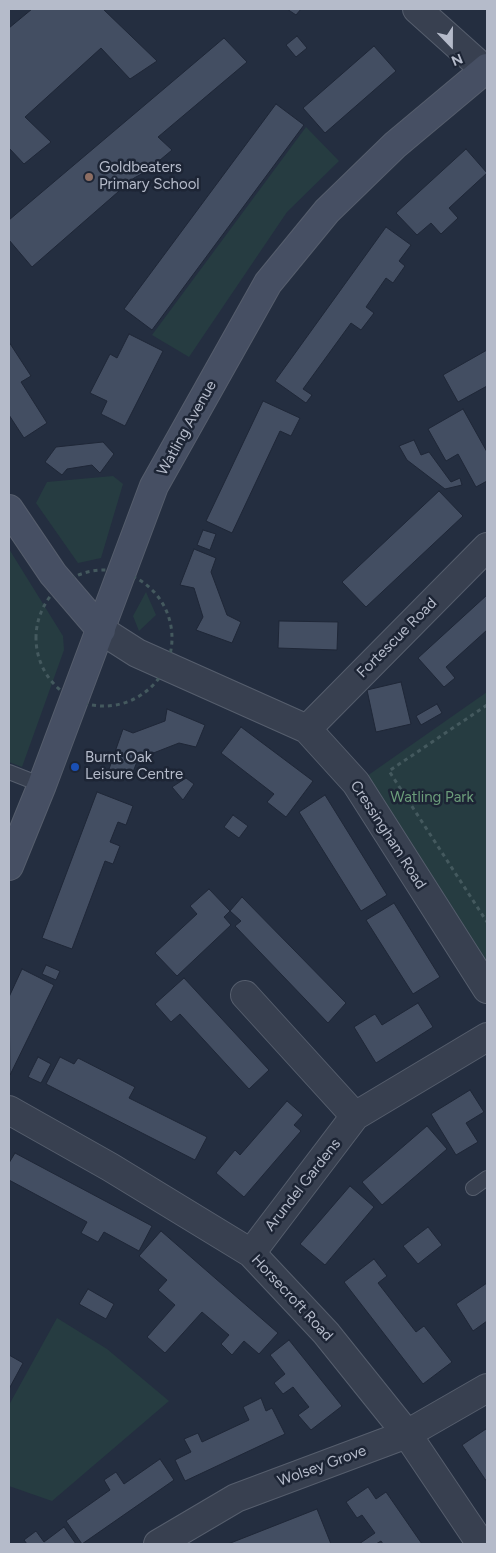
<!DOCTYPE html>
<html>
<head>
<meta charset="utf-8">
<style>
	body { margin:0 }
	#map { position:relative; width:496px; height:1553px; overflow:hidden; background:#242e40; font-family:Figtree,sans-serif }
	canvas { display:block }
	.frame { position:absolute; inset:0; border:10px solid #b5bbca; pointer-events:none }
	.north { position:absolute; left:426px; top:20px; width:50px; height:50px; -webkit-text-stroke:4px #1d2535; paint-order:stroke; rotate:158deg; font-size:14px; font-weight:700; line-height:20px; text-align:center; color:#b5bbca }
	.north::after { content:''; display:block; margin:auto; width:18px; height:22px; background:#b5bbca; clip-path:polygon(50% 0,100% 100%,50% 72%,0 100%) }
</style>
</head>
<body>
<div id="map">
<canvas width="496" height="1553"></canvas>
<div class="frame"></div>
<div class="north">N</div>
</div>
<script>
const g = document.querySelector('canvas').getContext('2d');
g.lineJoin = 'round';
function fill(path, color) { g.fillStyle = color; g.fill(path, 'evenodd'); }
const shape = rows => new Path2D(rows.map(r => 'M' + r).join(''));
function strokePath(path, color, width, dash) { g.strokeStyle = color; g.lineWidth = width; g.lineCap = dash ? 'butt' : 'round'; g.setLineDash(dash || []); g.stroke(path); }
function write(font, color, halo, rows, align = 'center') {
  g.font = font + ' Figtree,sans-serif'; g.lineWidth = 5; g.setLineDash([]); g.textBaseline = 'middle'; g.strokeStyle = halo; g.fillStyle = color; for (const [text, x, y, turn = 0] of rows) {
    g.save(); g.translate(x, y); g.rotate((+turn || 0) * Math.PI / 180); g.textAlign = isNaN(turn) ? turn : align; if (halo) g.strokeText(text, 0, 0); g.fillText(text, 0, 0); g.restore();
  }
}
fill(shape([
	[306,127,339,161,287,212,189,357,152,335],
	[113,476,123,484,101,558,78,563,36,503,47,482],
	[9,549,63,636,64,650,22,767,9,762],
	[146,592,156,615,139,631,133,616],
	[487,692,487,990,357,783],
	[57,1318,107,1349,169,1401,52,1501,9,1486,9,1405]
]), '#263c41');
const building = shape([
	[32,9,103,9,157,61,130,79,101,48,25,117,51,142,24,164,9,148,9,28,32,9],
	[287,9,301,9,296,15,287,9],
	[297,36,307,48,296,57,286,45,297,36],
	[224,38,247,62,158,137,172,150,147,171,134,178,32,267,9,240,9,220,224,38],
	[374,46,396,71,325,133,303,108,374,46],
	[276,104,304,125,152,330,124,309,276,104],
	[466,149,487,173,449,208,458,218,441,234,431,223,417,235,396,213,466,149],
	[386,227,411,245,399,261,405,266,393,283,386,278,366,307,374,313,361,330,351,323,303,389,312,395,306,403,275,381,386,227],
	[129,334,163,351,125,426,101,414,107,401,90,393,110,354,117,358,129,334],
	[9,342,31,376,21,382,47,423,24,438,9,415,9,342],
	[487,350,487,386,458,402,443,375,487,350],
	[263,401,300,418,291,436,280,431,232,533,206,521,263,401],
	[463,409,487,452,487,481,476,487,458,454,446,461,428,429,463,409],
	[414,440,421,455,429,452,451,482,460,478,462,485,445,489,407,460,399,446,414,440],
	[103,442,114,454,100,473,92,465,67,469,62,475,45,462,56,447,103,442],
	[439,491,463,516,366,607,342,582,439,491],
	[203,530,216,534,210,550,197,545,203,530],
	[194,549,216,558,211,572,227,615,241,622,232,643,196,630,203,617,194,588,180,585,194,549],
	[487,595,487,630,446,667,455,678,444,687,418,658,487,595],
	[279,621,338,622,337,650,278,648,279,621],
	[401,682,411,724,376,732,367,690,401,682],
	[437,704,442,713,421,725,416,716,437,704],
	[167,709,205,725,196,747,179,743,138,759,130,780,108,772,123,729,133,733,165,721,167,709],
	[241,727,313,781,286,817,267,802,274,794,221,753,241,727],
	[186,778,194,784,183,800,172,787,186,778],
	[97,792,133,806,126,825,118,822,110,842,120,846,113,864,105,861,72,949,42,938,97,792],
	[325,795,387,895,361,911,299,812,325,795],
	[233,815,248,826,239,838,224,827,233,815],
	[209,889,230,911,224,917,231,925,177,976,155,953,197,914,190,906,209,889],
	[242,897,346,1003,328,1023,235,926,241,921,230,911,242,897],
	[394,903,440,977,413,994,366,920,394,903],
	[46,965,60,971,56,980,42,974,46,965],
	[22,969,54,985,10,1075,9,997,22,969],
	[184,978,269,1070,249,1089,180,1014,171,1022,155,1004,184,978],
	[418,1003,433,1027,376,1063,354,1027,375,1014,382,1025,418,1003],
	[38,1057,51,1064,41,1083,28,1077,38,1057],
	[60,1057,74,1064,78,1058,135,1087,129,1098,207,1137,195,1160,46,1084,60,1057],
	[470,1090,484,1112,466,1123,478,1142,456,1155,431,1114,470,1090],
	[287,1101,303,1115,294,1125,301,1131,244,1197,216,1173,235,1150,240,1155,287,1101],
	[427,1126,447,1149,382,1205,362,1182,427,1126],
	[15,1153,152,1226,139,1251,104,1232,98,1242,81,1233,87,1222,9,1180,9,1163,15,1153],
	[350,1186,374,1207,325,1265,300,1244,350,1186],
	[428,1227,442,1245,418,1264,403,1246,428,1227],
	[161,1231,278,1333,259,1354,244,1341,232,1355,221,1344,229,1335,202,1312,165,1353,147,1337,175,1305,158,1290,167,1280,139,1256,161,1231],
	[374,1259,387,1276,378,1283,416,1332,424,1326,452,1362,423,1384,344,1282,374,1259],
	[487,1283,487,1321,473,1331,456,1304,487,1283],
	[88,1289,114,1304,106,1319,79,1304,88,1289],
	[289,1340,342,1406,311,1430,298,1415,309,1407,293,1387,283,1394,274,1383,285,1374,270,1355,289,1340],
	[9,1355,23,1363,9,1389,9,1355],
	[261,1398,266,1411,272,1408,285,1434,185,1481,175,1460,191,1452,184,1439,198,1433,202,1442,249,1420,243,1407,261,1398],
	[486,1429,487,1431,487,1482,462,1445,486,1429],
	[160,1459,174,1480,82,1544,66,1521,110,1490,104,1480,116,1472,124,1484,160,1459],
	[368,1487,376,1499,386,1492,422,1544,383,1544,381,1541,376,1544,359,1544,375,1533,362,1515,357,1518,346,1502,368,1487],
	[317,1509,331,1544,228,1544,317,1509],
	[64,1527,76,1544,27,1544,24,1540,36,1531,44,1542,64,1527]
]);
fill(building, '#434e62');
strokePath(building, '#1f2737', 1);
const lane = shape([
	[9,772,42,785],
	[473,1188,487,1178]
]);
const street = shape([
	[417,9,485,70],
	[101,630,137,653,307,729,356,783,487,989],
	[307,729,487,547],
	[245,995,355,1116],
	[9,1110,110,1167,251,1253,326,1333,407,1434,481,1544],
	[251,1253,355,1116,487,1037],
	[158,1544,236,1498,407,1434,487,1388]
]);
const secondary = shape([
	[9,509,53,574,101,630],
	[9,866,42,785,154,486,268,283,327,211,395,145,487,68]
]);
strokePath(lane, '#565e6d', 16);
strokePath(street, '#565e6d', 30);
strokePath(secondary, '#565e6d', 30);
strokePath(shape([
	'36 638a68 68 0 1 1 136 0a68 68 0 1 1-136 0Z',
	[487,705,389,771,487,922]
]), '#44595e', 3, [4, 4]);
strokePath(lane, '#384050', 14);
strokePath(street, '#384050', 28);
strokePath(secondary, '#464f63', 28);
for (const [x, y, r, color] of [
	[89,177,5,"#8d6e63"],
	[75,767,5,"#1a4fb4"]
]) { const dot = new Path2D(); dot.arc(x, y, r, 0, 2 * Math.PI); g.fillStyle = color; g.fill(dot); strokePath(dot, '#1d2535', 2); }
write('15px', '#b5bbca', '#1d2535', [
	["Goldbeaters",99,168],
	["Primary School",99,185],
	["Burnt Oak",85,758],
	["Leisure Centre",85,775]
], 'left');
write('15px', '#b5bbca', '#1d2535', [
	["Watling Avenue",187,428,-61],
	["Fortescue Road",397,638,-45],
	["Cressingham Road",388,835,57],
	["Arundel Gardens",303,1185,-52],
	["Horsecroft Road",292,1298,47],
	["Wolsey Grove",322,1466,-20]
]);
write('15px', '#6b9c7a', '#1d2535', [
	["Watling Park",432,798]
]);
</script>
</body>
</html>
